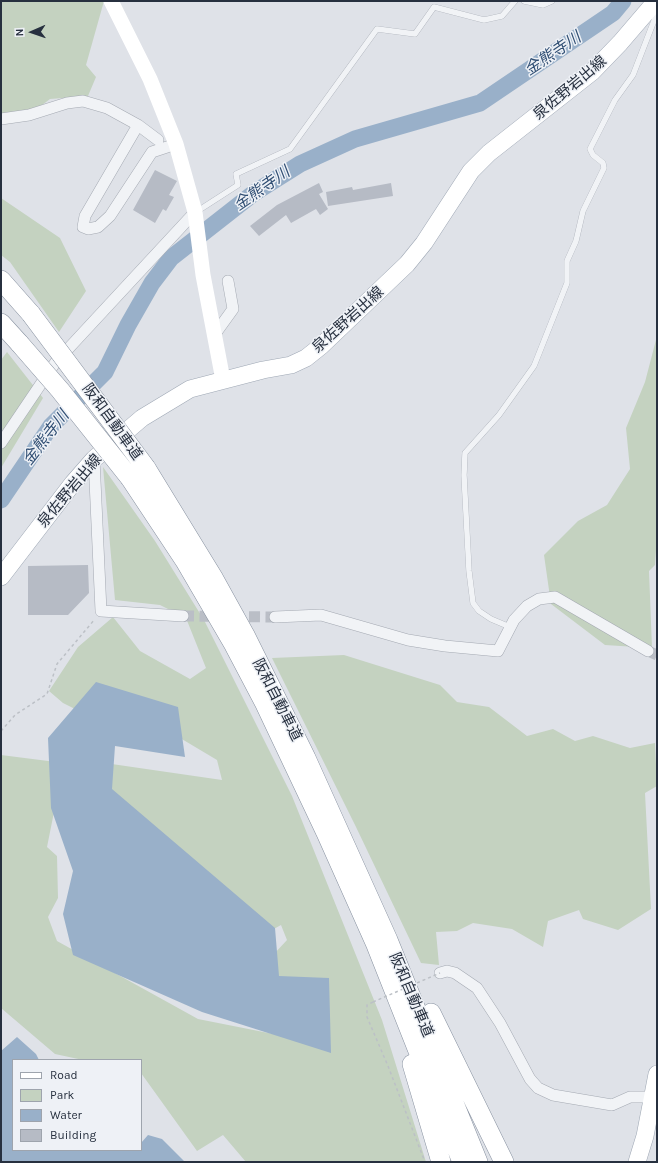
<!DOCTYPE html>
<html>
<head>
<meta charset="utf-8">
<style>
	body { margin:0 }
	#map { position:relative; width:658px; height:1163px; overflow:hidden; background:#dfe2e8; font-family:Karla,sans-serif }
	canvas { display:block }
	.frame { position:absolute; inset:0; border:2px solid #27303f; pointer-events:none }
	.legend { position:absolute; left:12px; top:1059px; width:130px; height:92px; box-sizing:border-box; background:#eef1f6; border:1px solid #9ea4ad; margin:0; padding:5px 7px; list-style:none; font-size:12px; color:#27303f }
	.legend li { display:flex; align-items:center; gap:8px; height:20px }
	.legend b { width:20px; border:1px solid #9ea4ad }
	.north { position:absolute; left:12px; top:12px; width:40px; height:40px; -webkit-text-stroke:3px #eef1f6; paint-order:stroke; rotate:268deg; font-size:11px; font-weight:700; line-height:16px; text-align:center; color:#27303f }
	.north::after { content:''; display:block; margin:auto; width:14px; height:18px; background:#27303f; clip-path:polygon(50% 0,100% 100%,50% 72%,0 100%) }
</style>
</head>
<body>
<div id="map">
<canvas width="658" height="1163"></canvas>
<div class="frame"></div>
<ul class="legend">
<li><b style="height:5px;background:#fff"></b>Road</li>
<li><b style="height:11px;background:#c4d2c0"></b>Park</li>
<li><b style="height:11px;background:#99b0c9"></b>Water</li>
<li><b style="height:11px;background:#b6bbc5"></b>Building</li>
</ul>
<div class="north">N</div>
</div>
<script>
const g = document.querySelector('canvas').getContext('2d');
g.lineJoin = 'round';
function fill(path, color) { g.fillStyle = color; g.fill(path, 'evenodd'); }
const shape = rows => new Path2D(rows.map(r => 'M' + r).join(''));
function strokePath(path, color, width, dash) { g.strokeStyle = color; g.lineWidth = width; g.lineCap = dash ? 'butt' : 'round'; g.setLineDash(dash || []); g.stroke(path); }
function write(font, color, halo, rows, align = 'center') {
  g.font = font + ' Karla,"Noto Sans JP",sans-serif'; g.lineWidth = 3; g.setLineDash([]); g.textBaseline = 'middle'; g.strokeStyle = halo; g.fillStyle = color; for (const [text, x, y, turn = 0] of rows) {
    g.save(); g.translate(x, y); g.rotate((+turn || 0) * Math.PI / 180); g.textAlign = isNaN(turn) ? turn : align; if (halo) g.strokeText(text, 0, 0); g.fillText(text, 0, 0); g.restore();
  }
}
fill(shape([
	[1,1,104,1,86,65,96,77,88,96,50,99,33,112,1,117],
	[1,198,60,238,86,291,59,332,10,262,1,255],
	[657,336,657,535,655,565,649,571,652,648,605,645,551,604,544,555,578,521,607,505,630,469,626,428,645,382],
	[7,352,43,398,1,468,1,360],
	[103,467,155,541,204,620,292,796,382,1020,426,1162,246,1162,223,1135,197,1151,141,1073,141,1060,83,1060,55,1054,1,1008,1,755,56,762,55,807,47,847,57,856,58,898,48,917,57,941,198,1019,329,1045,274,987,261,968,287,940,281,925,247,944,171,902,91,761,222,780,217,760,165,729,91,717,63,703,49,691,78,647,113,617,140,651,190,679,206,668,186,618,160,605,115,600],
	[344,655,440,685,457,702,489,707,527,736,553,729,575,741,593,736,630,748,655,743,657,786,645,793,651,909,618,930,583,919,579,910,548,921,543,947,512,929,473,923,457,931,436,932,439,965,421,963,356,827,272,658]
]), '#c4d2c0');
fill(shape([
	[96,682,178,707,185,757,115,746,112,789,275,928,279,976,329,978,331,1053,202,1012,73,955,63,914,73,871,51,808,48,738],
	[17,1037,36,1054,39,1060,13,1060,13,1150,141,1150,141,1143,148,1135,162,1139,185,1162,1,1162,1,1051]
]), '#99b0c9');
strokePath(shape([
	[1,500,51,426,105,372,128,325,152,283,171,258,254,193,300,164,355,139,480,103,613,13,623,1]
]), '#99b0c9', 17);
fill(shape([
	[155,170,177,181,169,195,174,197,166,211,163,209,155,223,133,210],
	[319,183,323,192,319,194,328,209,320,215,316,209,291,223,286,215,259,236,250,226,277,205],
	[391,183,393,196,328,206,326,192,352,187,353,190],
	[88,565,89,593,68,615,28,615,28,566]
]), '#b6bbc5');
strokePath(shape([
	[183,616,275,617],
	[648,651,657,655]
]), '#babec6', 11, [11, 5.5]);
const lane = shape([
	[524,1,543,5,552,1],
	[196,212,238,185,236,174,290,149,377,29,415,34,434,7,484,20,502,16,515,1],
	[510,627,491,619,479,611,473,603,469,571,464,475,465,453,499,415,534,366,567,283,567,261,576,241,583,211,604,168,603,163,593,155,590,149,615,100,633,75,657,13]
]);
const street = shape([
	[1,119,29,115,67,103,83,101,107,108,138,125,158,140],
	[138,125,85,216,83,227,88,229,98,227,110,216,152,152,176,144],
	[215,334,233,309,228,281],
	[1,443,55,363,195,212],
	[94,459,101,611,183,616],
	[275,617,321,615,408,640,445,646,498,651,514,620,527,606,539,599,555,597,648,651],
	[440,973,447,971,455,973,477,988,500,1023,530,1079,538,1088,553,1095,612,1105,630,1097,654,1097]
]);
const primary = shape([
	[1,577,73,483,94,459,142,418,190,389,263,370,291,365,306,358,321,346,407,264,424,243,471,171,489,153,592,72,620,43,656,1],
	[637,1162,645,1136,657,1074]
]);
const highway = shape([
	[1,280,31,314],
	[1,323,20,344],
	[146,468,214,579,245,635,306,758,388,940,478,1162],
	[130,478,185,561,234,645,264,702,326,833,376,945,462,1162],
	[431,1013,504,1162],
	[412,1064,441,1162]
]);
strokePath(lane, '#a4a9b2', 6);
strokePath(street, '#a4a9b2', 12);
strokePath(primary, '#9ea7b4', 18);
strokePath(highway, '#86909f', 20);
strokePath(shape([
	[1,731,15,715,47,694,57,664,95,619],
	[373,1002,367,1005,367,1017,388,1066,425,1162]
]), '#bcc0c6', 1.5, [3, 3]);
strokePath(lane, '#f1f3f6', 5.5);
strokePath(street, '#f1f3f6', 11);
strokePath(shape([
	[111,1,150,79,176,144,195,212,203,275,223,380]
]), '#fff', 15);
strokePath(primary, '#fff', 17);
strokePath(highway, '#fff', 19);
const highwayBridge = shape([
	[31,314,146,468],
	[20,344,60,390,130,478]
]);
strokePath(highwayBridge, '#86909f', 20, []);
strokePath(shape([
	[373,1002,440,973]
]), '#bcc0c6', 1.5, [3, 3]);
strokePath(highwayBridge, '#fff', 19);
write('15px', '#27303f', '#eef1f6', [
	["泉佐野岩出線",570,88,-40],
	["泉佐野岩出線",348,320,-42],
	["阪和自動車道",112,422,54],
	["泉佐野岩出線",70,491,-50],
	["阪和自動車道",277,700,63],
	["阪和自動車道",411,995,67]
]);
write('italic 16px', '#314f74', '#eef1f6', [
	["金熊寺川",553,54,-34],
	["金熊寺川",262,189,-35],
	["金熊寺川",46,438,-52]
]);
</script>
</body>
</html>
